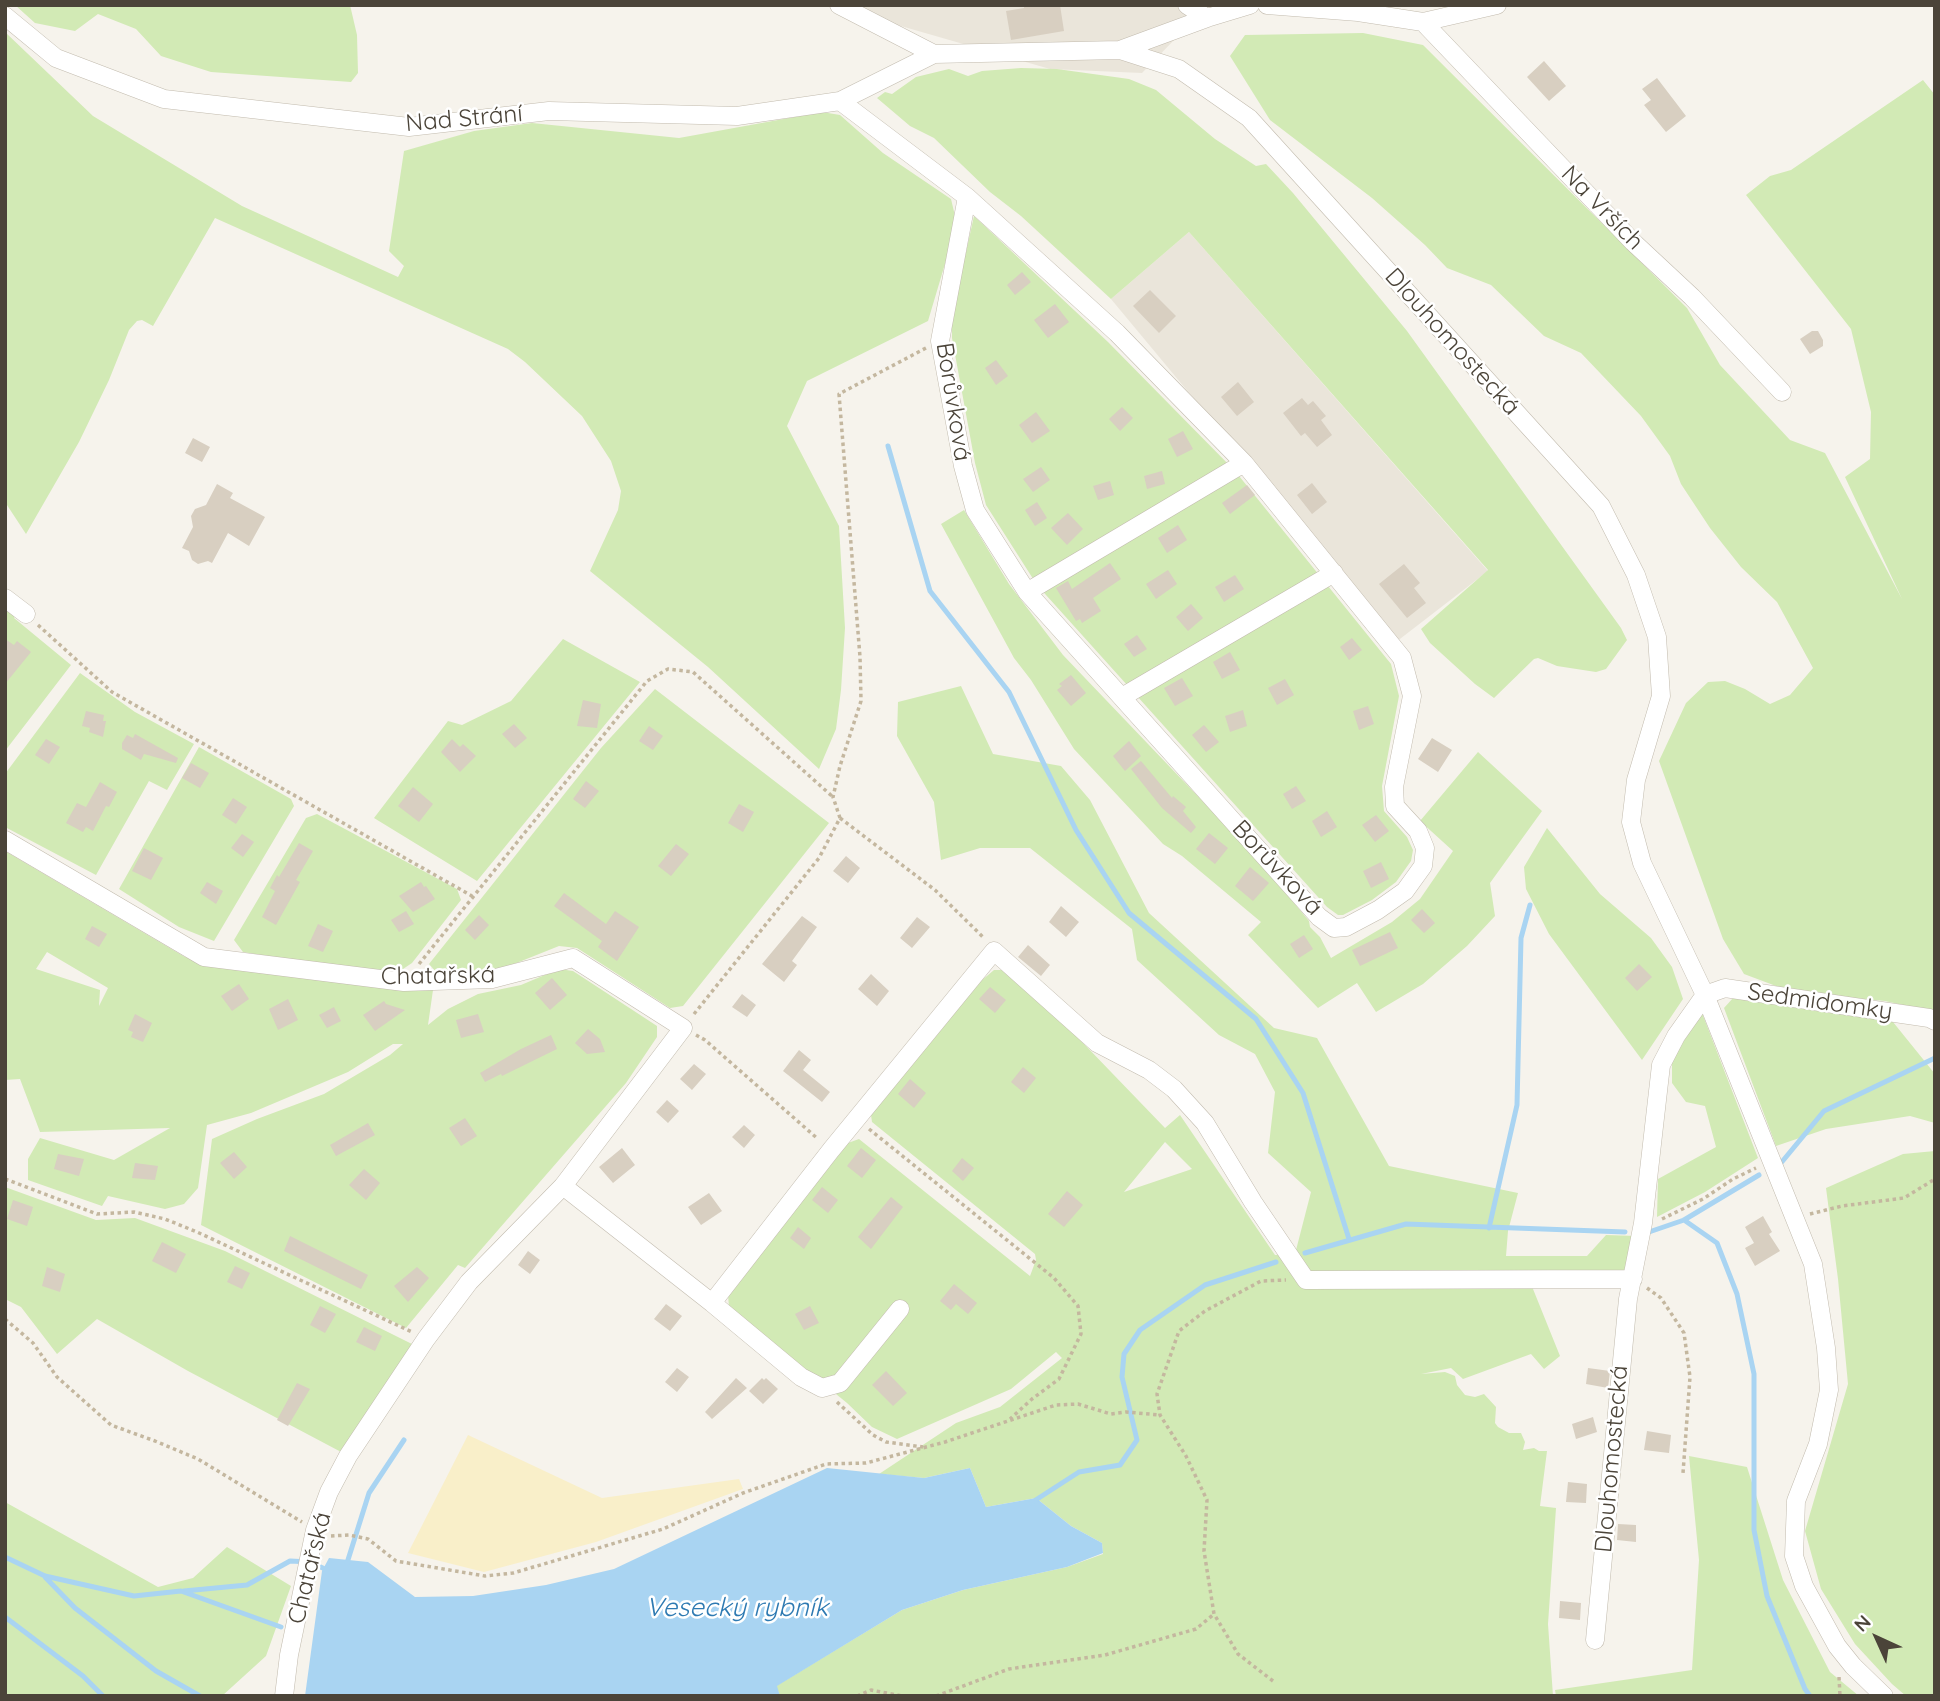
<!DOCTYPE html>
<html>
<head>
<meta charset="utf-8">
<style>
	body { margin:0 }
	#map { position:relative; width:1940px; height:1701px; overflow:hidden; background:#f6f3ec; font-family:Quicksand,sans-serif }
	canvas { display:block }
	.frame { position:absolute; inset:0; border:7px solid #4b4439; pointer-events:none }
	.north { position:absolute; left:1842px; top:1603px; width:70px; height:70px; -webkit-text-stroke:5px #fff; paint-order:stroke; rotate:315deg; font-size:19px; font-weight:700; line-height:28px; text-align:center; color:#4b4439 }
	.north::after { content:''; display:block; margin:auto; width:24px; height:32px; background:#4b4439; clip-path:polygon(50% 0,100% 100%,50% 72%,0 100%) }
</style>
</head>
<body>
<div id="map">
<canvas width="1940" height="1701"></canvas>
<div class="frame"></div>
<div class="north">N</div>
</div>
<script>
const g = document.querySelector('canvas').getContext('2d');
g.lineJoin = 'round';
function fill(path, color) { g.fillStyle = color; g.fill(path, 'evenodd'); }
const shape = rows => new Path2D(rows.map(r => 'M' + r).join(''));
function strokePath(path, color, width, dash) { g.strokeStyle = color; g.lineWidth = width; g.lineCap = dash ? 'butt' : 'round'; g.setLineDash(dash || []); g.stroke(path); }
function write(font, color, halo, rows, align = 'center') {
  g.font = font + ' Quicksand,sans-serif'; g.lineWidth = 5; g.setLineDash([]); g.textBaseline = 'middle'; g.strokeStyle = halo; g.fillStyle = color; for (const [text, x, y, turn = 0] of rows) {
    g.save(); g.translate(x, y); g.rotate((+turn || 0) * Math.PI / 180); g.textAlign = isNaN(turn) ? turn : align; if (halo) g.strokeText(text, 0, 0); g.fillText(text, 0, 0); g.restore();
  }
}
fill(shape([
	[828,5,1208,5,1142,73,1050,69],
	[1189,232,1488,571,1396,642,1111,299]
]), '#eae5da');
fill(shape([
	[15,5,350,5,357,35,358,73,351,82,211,72,161,56,136,29,98,14,75,31,35,23],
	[5,32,93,116,242,206,398,277,404,266,389,251,404,151,474,131,532,123,679,138,822,112,840,115,883,153,951,199,956,220,950,247,928,321,807,381,787,426,839,526,845,628,841,690,836,729,819,769,708,667,590,571,618,510,621,491,611,461,582,416,525,362,508,349,215,218,153,326,142,320,137,321,129,330,109,380,79,442,26,534,5,502],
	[1363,33,1423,45,1687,308,1720,365,1790,440,1825,453,1902,599,1845,477,1870,459,1871,412,1851,329,1746,195,1770,176,1791,170,1923,80,1935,95,1935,1012,1885,1001,1792,992,1744,974,1723,939,1659,761,1686,703,1708,682,1725,681,1745,689,1770,704,1790,695,1813,668,1777,602,1741,567,1710,528,1681,484,1670,456,1641,416,1581,353,1544,336,1491,285,1447,268,1425,245,1372,198,1270,120,1230,56,1245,35],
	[1021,68,1057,69,1129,79,1156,90,1215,139,1256,166,1266,164,1293,193,1407,331,1621,628,1627,640,1606,669,1596,672,1557,666,1538,658,1534,659,1494,698,1475,684,1430,643,1421,629,1488,570,1189,232,1111,299,1021,216,990,192,934,138,910,126,877,98,885,92,892,94,916,77,949,69,968,76,982,71],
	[974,216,1108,342,1235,471,1391,664,1399,696,1382,786,1384,811,1407,837,1413,850,1411,861,1396,882,1372,900,1343,915,1338,915,1327,907,1037,585,986,505,975,463,952,338,952,315],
	[964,510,1009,584,1063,655,1255,856,1309,921,1310,927,1320,937,1331,958,1392,922,1420,899,1453,851,1420,821,1478,752,1542,811,1490,883,1495,916,1467,946,1423,984,1376,1012,1357,983,1318,1008,1248,935,1261,922,1182,856,1163,844,1074,749,1031,680,1014,658,941,524],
	[5,603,18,612,14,618,71,665,5,751],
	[563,639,640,682,477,881,374,818,448,721,462,725,511,701],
	[80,673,135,712,194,744,167,790,149,781,96,875,5,827,5,774],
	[961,686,993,754,1061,766,1090,800,1149,913,1274,1028,1317,1038,1389,1166,1518,1193,1508,1231,1506,1256,1587,1256,1606,1235,1636,1236,1624,1271,1533,1272,1533,1289,1560,1356,1544,1369,1531,1354,1463,1379,1451,1368,1421,1374,1445,1372,1455,1376,1457,1385,1465,1395,1475,1397,1484,1394,1496,1407,1495,1423,1498,1427,1509,1433,1521,1433,1525,1442,1523,1450,1534,1448,1539,1451,1547,1451,1540,1506,1556,1508,1548,1624,1553,1696,780,1696,776,1686,902,1610,963,1590,1067,1567,1103,1554,1102,1543,1071,1526,1036,1498,986,1507,970,1468,924,1478,879,1474,956,1423,1000,1407,1062,1358,1056,1352,1011,1389,897,1439,872,1427,847,1403,729,1307,728,1295,848,1143,859,1139,1030,1276,1036,1260,1035,1254,872,1122,871,1115,981,981,994,970,1003,970,1059,1018,1165,1128,1180,1115,1275,1255,1295,1254,1311,1192,1268,1153,1275,1092,1255,1054,1219,1035,1137,960,1132,929,1030,848,980,848,941,860,934,802,897,736,898,702],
	[1165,1142,1192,1169,1124,1192],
	[655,689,829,823,683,1006,670,1008,577,948,559,946,494,972,436,972,429,964,601,748],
	[199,747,291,799,294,806,214,941,179,927,119,889],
	[317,814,457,889,461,900,412,963,400,971,338,968,243,952,234,940,306,818],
	[1547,828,1600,894,1651,938,1672,967,1683,999,1642,1060,1549,934,1526,889,1524,867],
	[5,851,185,957,249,970,433,990,428,1025,448,1009,478,994,521,985,559,969,573,971,657,1026,657,1037,626,1083,465,1268,458,1265,406,1328,201,1225,212,1139,257,1119,324,1094,390,1055,403,1044,393,1044,348,1072,251,1113,207,1125,198,1188,184,1204,165,1209,108,1196,102,1206,28,1180,28,1159,40,1138,114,1160,170,1128,40,1132,20,1079,5,1080],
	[47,952,108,988,99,1006,100,990,36,969],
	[1733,998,1893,1022,1935,1074,1935,1123,1910,1116,1826,1129,1776,1146,1724,1008],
	[1702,1013,1758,1158,1705,1192,1657,1217,1658,1179,1716,1147,1705,1106,1686,1102,1672,1083,1672,1059],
	[1935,1151,1935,1696,1906,1696,1892,1684,1855,1644,1821,1589,1805,1531,1848,1384,1838,1279,1826,1188,1903,1154],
	[5,1187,96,1220,135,1218,225,1251,412,1344,343,1453,188,1371,97,1319,57,1354,21,1307,5,1299],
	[1689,1456,1747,1467,1783,1580,1830,1672,1859,1696,1556,1696,1555,1690,1692,1670,1699,1560],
	[5,1502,158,1587,193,1578,227,1547,291,1586,266,1656,222,1696,5,1696]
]), '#d2eab5');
fill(shape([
	[468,1435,602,1498,739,1479,743,1489,596,1542,484,1572,408,1553]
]), '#f9efc9');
fill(shape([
	[827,1468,924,1478,970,1468,986,1507,1036,1498,1071,1526,1102,1543,1103,1553,1067,1567,963,1590,902,1610,777,1686,780,1696,305,1696,322,1571,329,1558,368,1562,415,1597,473,1596,546,1585,614,1569]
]), '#a9d4f2');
strokePath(shape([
	[888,446,930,591,1009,692,1076,830,1129,913,1256,1019,1303,1093,1349,1239],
	[1781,1163,1824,1111,1935,1058],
	[1684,1220,1717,1243,1737,1294,1754,1374,1754,1530,1767,1596,1805,1689,1810,1696],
	[1489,1228,1517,1105,1521,938,1530,905],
	[1649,1232,1684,1220,1759,1175],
	[1305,1253,1406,1224,1625,1232],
	[1031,1503,1079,1472,1120,1465,1137,1440,1122,1377,1124,1354,1140,1330,1205,1285,1276,1262],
	[5,1557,45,1576,134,1596,181,1591,281,1627],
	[347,1563,369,1493,404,1440],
	[45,1577,75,1608,156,1671,200,1696],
	[184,1591,247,1585,290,1561,310,1562,327,1570],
	[5,1617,83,1676,103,1696]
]), '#a9d4f2', 5);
fill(shape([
	[1024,5,1060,5,1064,31,1011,40,1006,11,1024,8],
	[1544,61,1566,86,1549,101,1527,77],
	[1657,78,1686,116,1666,132,1644,105,1651,100,1642,89],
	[1022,272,1031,282,1015,295,1007,285],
	[1150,290,1176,316,1159,333,1133,306],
	[1055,304,1069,322,1048,338,1034,320],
	[1812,331,1818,331,1823,340,1823,346,1810,354,1800,339],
	[996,360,1008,376,996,385,985,368],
	[1238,382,1254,402,1237,416,1221,397],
	[1302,398,1308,405,1313,401,1326,416,1321,420,1332,435,1317,447,1305,433,1301,436,1283,413],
	[1122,407,1133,418,1120,431,1109,419],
	[1036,412,1050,431,1032,443,1019,425],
	[1183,431,1193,449,1177,457,1168,439],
	[193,438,210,447,202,462,185,453],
	[1041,467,1050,480,1033,492,1023,479],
	[1162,471,1165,484,1147,489,1144,476],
	[1110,481,1114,495,1098,500,1093,486],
	[1312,483,1327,502,1312,514,1297,495],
	[217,484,233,493,230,498,265,517,249,546,228,533,212,563,208,561,198,564,192,560,189,551,182,548,193,527,191,516,195,509,206,505],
	[1247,485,1255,495,1230,514,1222,503],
	[1037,502,1047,518,1035,526,1025,510],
	[1068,513,1083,529,1067,545,1051,528],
	[1178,525,1187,540,1167,553,1158,538],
	[1110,563,1121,579,1093,598,1101,611,1082,623,1080,619,1076,621,1056,588,1068,581,1072,589],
	[1404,564,1420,583,1414,588,1426,603,1407,618,1379,584],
	[1168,570,1177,584,1156,599,1146,584],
	[1235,575,1244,589,1224,602,1215,587],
	[1191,604,1203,618,1188,631,1176,617],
	[1137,635,1147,649,1134,657,1124,644],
	[1352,638,1362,650,1349,660,1340,647],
	[5,639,14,645,17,641,31,652,5,684],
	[1230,652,1240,670,1222,679,1213,662],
	[1071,675,1086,693,1071,706,1057,690,1062,686,1059,684],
	[1182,678,1193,696,1175,706,1164,688],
	[1285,679,1294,695,1277,705,1268,688],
	[583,700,601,704,597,728,577,726],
	[1368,706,1374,724,1359,730,1353,711],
	[1243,710,1247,726,1230,732,1225,716],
	[86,711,104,715,103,721,106,721,103,737,89,732,90,728,82,726],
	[514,724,527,738,515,748,502,734],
	[1204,725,1219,742,1206,752,1192,735],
	[649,726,663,736,653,750,639,741],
	[135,734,178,758,176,763,144,754,141,760,122,749,122,743,127,735,133,738],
	[1432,738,1452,750,1438,772,1418,759],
	[46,739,60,747,49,764,35,755],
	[452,739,460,747,463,744,476,756,460,772,441,752],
	[1129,741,1141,756,1125,771,1113,756],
	[1141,761,1172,798,1173,796,1186,807,1183,811,1196,827,1191,833,1162,808,1131,769],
	[191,763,209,773,200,788,182,778],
	[586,781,599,791,585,808,573,799],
	[100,782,117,792,109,807,106,806,93,831,86,827,83,832,66,823,77,803,86,807],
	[1296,786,1306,801,1292,809,1283,794],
	[413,787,433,804,419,822,398,806],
	[233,798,247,807,236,824,222,815],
	[739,804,754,812,743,832,728,823],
	[1327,811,1337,827,1321,837,1312,821],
	[1376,815,1389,831,1375,842,1362,825],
	[1209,833,1228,848,1215,864,1196,849],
	[242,834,254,842,243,857,231,848],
	[299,843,313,851,296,880,300,882,276,925,262,917,275,891,270,888,277,875,279,877],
	[676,844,689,854,671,876,658,866],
	[144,848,163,858,151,880,132,871],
	[846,856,860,868,848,883,833,871],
	[1381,862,1389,879,1371,888,1363,871],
	[1250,867,1269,883,1253,901,1235,886],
	[207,882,223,891,216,904,200,893],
	[421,882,424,887,426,886,435,899,413,912,399,896],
	[564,893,606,924,615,911,639,927,617,961,598,947,602,941,554,906],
	[1061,906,1079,922,1066,937,1049,922],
	[1422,909,1435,923,1424,933,1411,920],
	[406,911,414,924,399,932,391,920],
	[479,915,489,925,475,940,465,930],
	[802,916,817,927,792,961,797,965,784,982,762,964],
	[917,917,930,927,912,948,900,938],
	[318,924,333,931,323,952,308,946],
	[92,926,107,934,99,947,85,939],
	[1390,932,1398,948,1360,966,1352,950],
	[1304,935,1313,949,1299,958,1290,944],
	[1028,945,1050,965,1041,976,1018,957],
	[1639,964,1652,977,1637,991,1625,978],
	[871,974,889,991,877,1006,858,989],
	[552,978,567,995,550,1010,535,993],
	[239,984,249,999,232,1011,221,996],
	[990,987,1006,1000,995,1013,979,999],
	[742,994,756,1005,747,1017,732,1007],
	[288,999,298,1020,278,1030,269,1009],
	[384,1001,386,1004,405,1010,375,1031,363,1015],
	[334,1007,341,1021,327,1028,319,1015],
	[135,1014,152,1023,143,1042,131,1037,133,1032,128,1030],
	[478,1014,484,1032,461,1038,456,1020],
	[588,1029,600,1039,605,1052,587,1054,575,1043],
	[551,1035,557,1049,502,1076,501,1074,485,1082,480,1073,521,1049],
	[799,1050,811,1060,803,1070,830,1092,822,1102,783,1071],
	[694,1064,706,1074,692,1090,680,1079],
	[1023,1067,1036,1078,1024,1093,1011,1082],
	[910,1079,926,1093,914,1108,898,1094],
	[667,1100,679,1111,668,1123,656,1112],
	[465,1118,477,1136,461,1146,449,1128],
	[368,1123,375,1135,336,1156,330,1145],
	[744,1125,755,1135,744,1148,732,1137],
	[622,1148,635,1165,613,1183,599,1167],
	[861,1148,876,1160,862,1178,847,1166],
	[234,1152,247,1167,234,1179,220,1163],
	[58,1154,84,1159,79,1176,54,1169],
	[962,1158,974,1168,963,1181,952,1171],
	[135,1163,158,1166,155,1180,132,1178],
	[364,1169,380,1183,366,1200,349,1185],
	[822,1187,838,1200,828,1213,812,1200],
	[1067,1191,1083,1205,1064,1227,1048,1214],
	[709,1193,722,1211,701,1225,688,1207],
	[891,1197,903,1207,871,1249,858,1237],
	[13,1200,33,1207,27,1226,7,1219],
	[1763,1216,1772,1232,1769,1234,1780,1251,1755,1266,1745,1248,1754,1243,1745,1227],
	[798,1227,811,1238,804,1249,790,1238],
	[290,1236,368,1275,361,1289,284,1251],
	[162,1242,186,1254,176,1273,152,1261],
	[528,1251,540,1260,530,1274,518,1265],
	[235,1266,250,1273,242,1289,227,1282],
	[47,1267,65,1274,60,1292,42,1286],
	[417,1267,429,1278,408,1302,394,1286],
	[954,1284,977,1303,968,1314,956,1304,951,1310,940,1301],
	[666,1304,682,1316,670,1331,654,1319],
	[320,1306,336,1314,325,1333,310,1325],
	[810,1306,819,1323,804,1330,795,1314],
	[364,1327,382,1336,375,1351,356,1342],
	[677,1368,689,1377,677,1392,665,1382],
	[1588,1368,1610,1371,1608,1388,1586,1384],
	[886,1371,907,1393,893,1406,872,1385],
	[736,1378,747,1388,712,1419,705,1412],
	[762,1378,764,1380,766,1378,778,1389,763,1404,749,1391],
	[297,1383,310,1389,288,1426,277,1420],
	[1593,1417,1597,1432,1576,1439,1572,1424],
	[1647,1431,1671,1435,1669,1453,1644,1450],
	[1568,1482,1587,1484,1586,1503,1566,1502],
	[1618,1524,1636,1525,1636,1542,1617,1540],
	[1560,1601,1581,1603,1580,1620,1559,1618]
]), '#d8cfc1');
const minor = shape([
	[839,5,934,54,1120,50,1179,69,1249,118,1601,506,1636,575,1657,637,1661,696,1636,780,1631,822,1642,863,1705,995,1813,1264,1826,1348,1829,1390,1818,1444,1796,1501,1794,1556,1804,1586,1837,1646,1853,1666,1884,1696],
	[1187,5,1207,18],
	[1267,5,1358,12,1423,22,1497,5],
	[5,16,56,58,164,99,409,127,549,111,737,116,840,101,934,54],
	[1423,22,1633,242,1692,297,1782,392],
	[1120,50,1207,18,1250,5],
	[840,101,967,197,940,341,963,466,975,510,1027,592,1319,917,1334,928,1346,927,1378,910,1405,891,1423,866,1425,848,1418,831,1395,806,1394,787,1412,696,1402,658,1244,463,1117,333,967,197],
	[1027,592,1244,463],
	[5,598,26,614],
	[1122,697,1334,573],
	[5,840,204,957,404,982,492,979,573,958,683,1028,563,1186,469,1282,426,1339,348,1456,329,1492,315,1530,289,1655,284,1696],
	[1705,995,1725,988,1929,1018,1935,1021],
	[563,1186,712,1303,801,1377,822,1388,840,1383,900,1309],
	[712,1303,831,1150,994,951,1097,1043,1149,1070,1174,1089,1205,1123,1253,1202,1306,1280,1633,1279],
	[1595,1640,1628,1299,1643,1223,1661,1065,1676,1036,1705,995]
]);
strokePath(minor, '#c2bbae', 19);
strokePath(shape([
	[38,625,112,692,472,896],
	[840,818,935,890,983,937],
	[419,964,647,681,668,669,693,672,833,797],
	[694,1014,819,858,840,818,833,797,840,766,861,701,860,657,839,394,926,348],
	[696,1035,705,1040,818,1139],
	[869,1129,1054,1278,1078,1306,1081,1334,1059,1379,1032,1399,1010,1419],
	[5,1179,97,1214,134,1212,165,1219,197,1232,412,1332],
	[1810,1214,1842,1206,1904,1198,1935,1179],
	[1662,1219,1703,1199,1733,1179,1756,1168],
	[1647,1288,1661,1298,1684,1333,1690,1377,1683,1473],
	[5,1319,33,1343,57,1377,111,1425,155,1441,198,1459,302,1522],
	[837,1402,873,1435,886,1442,923,1447],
	[331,1536,349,1535,368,1539,396,1561,485,1576,513,1573,663,1529,743,1493,826,1464,866,1463,945,1442,1056,1405,1078,1404,1111,1414,1126,1412,1160,1415],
	[1839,1677,1840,1696],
	[1273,1681,1238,1654,1214,1614,1204,1551,1207,1500,1186,1456,1160,1415,1157,1394,1179,1331,1205,1311,1261,1281,1286,1280],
	[857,1696,871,1690,902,1696],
	[936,1696,1009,1669,1105,1655,1196,1629,1214,1614]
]), '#c4b79f', 3.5, [3.5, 3.5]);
strokePath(minor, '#fff', 18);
write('24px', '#4b4439', '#fff', [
	["Nad Strání",464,119,-5],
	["Na Vrších",1602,208,46],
	["Dlouhomostecká",1452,342,48],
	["Borůvková",953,402,81],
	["Borůvková",1277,868,47],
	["Chatařská",438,976,-1],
	["Sedmidomky",1820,1002,8],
	["Dlouhomostecká",1612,1459,-85],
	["Chatařská",310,1568,-76]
]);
write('italic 26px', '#2e7ab2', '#fff', [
	["Vesecký rybník",737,1608]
]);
</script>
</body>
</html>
